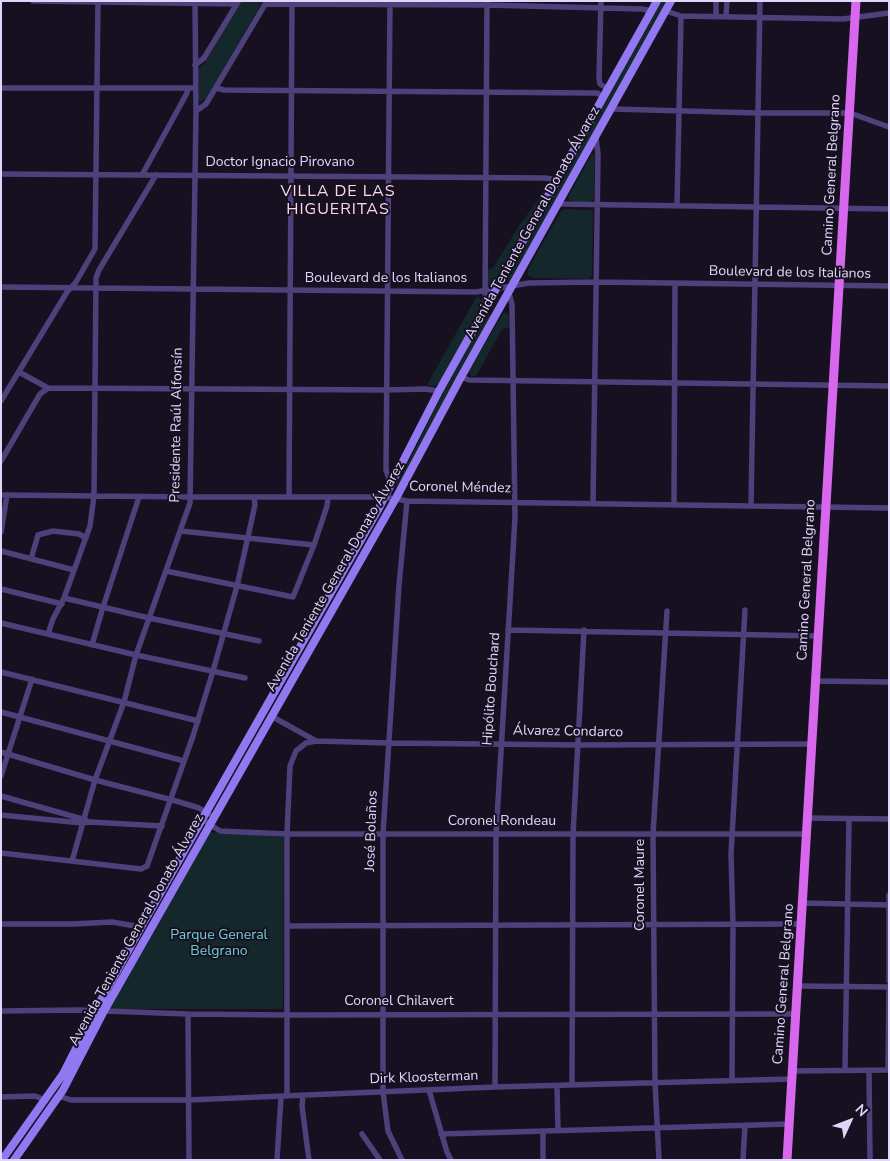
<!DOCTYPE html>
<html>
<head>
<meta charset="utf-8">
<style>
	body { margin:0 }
	#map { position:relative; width:890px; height:1161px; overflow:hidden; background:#171021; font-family:"Nunito Sans",sans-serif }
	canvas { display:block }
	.frame { position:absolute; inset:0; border:2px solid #e1d5fa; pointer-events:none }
	.north { position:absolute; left:825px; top:1096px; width:50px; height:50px; -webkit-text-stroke:4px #171021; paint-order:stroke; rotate:47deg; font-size:14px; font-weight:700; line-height:20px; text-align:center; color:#e1d5fa }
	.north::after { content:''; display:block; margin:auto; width:18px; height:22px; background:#e1d5fa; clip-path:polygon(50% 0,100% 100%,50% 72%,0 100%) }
</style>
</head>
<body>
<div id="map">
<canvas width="890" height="1161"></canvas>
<div class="frame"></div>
<div class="north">N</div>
</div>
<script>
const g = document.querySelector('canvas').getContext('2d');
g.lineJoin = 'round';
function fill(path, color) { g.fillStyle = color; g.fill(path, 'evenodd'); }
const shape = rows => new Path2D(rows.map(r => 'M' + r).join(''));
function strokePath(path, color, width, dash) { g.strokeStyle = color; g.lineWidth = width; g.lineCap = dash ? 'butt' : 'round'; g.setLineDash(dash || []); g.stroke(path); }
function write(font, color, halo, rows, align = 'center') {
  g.font = font + ' "Nunito Sans",sans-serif'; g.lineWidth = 4; g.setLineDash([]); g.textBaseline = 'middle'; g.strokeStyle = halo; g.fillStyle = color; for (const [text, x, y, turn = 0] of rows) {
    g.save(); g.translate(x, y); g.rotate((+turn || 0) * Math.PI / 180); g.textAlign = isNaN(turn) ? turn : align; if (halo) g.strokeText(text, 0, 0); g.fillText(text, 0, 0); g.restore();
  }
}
fill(shape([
	[241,1,263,1,207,97,201,102,199,100,198,69,204,64],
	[660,1,667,1,511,283,509,282,506,280,507,278],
	[592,154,595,155,594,198,590,203,570,201,568,197],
	[546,183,549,183,550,186,495,284,490,287,488,286,487,270,493,268,519,226,540,197],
	[564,209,593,210,592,275,589,279,534,278,528,276,528,269,561,211],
	[477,296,481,299,482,308,440,383,435,386,428,386,428,383],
	[504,312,509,315,509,328,502,329,476,376,472,376,468,372],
	[489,313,490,318,397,489,396,487,443,393,486,315],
	[208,832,284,837,283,1009,107,1009]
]), '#14272b');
strokePath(shape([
	[33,1,237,4],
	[390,1,386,470,391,485],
	[601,1,599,78,600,84,608,89],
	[266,4,487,5,642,9,651,11],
	[666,11,681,16,843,19,889,13],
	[716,16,716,1],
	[726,16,727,1],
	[195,65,204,58,238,2],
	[1,88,195,88],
	[216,88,224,90,592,93,597,93,604,97],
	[612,109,758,113,850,113,889,127],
	[196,111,206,104,267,1],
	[1,174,545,178,558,180],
	[142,175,187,93,188,88],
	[559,204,889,209],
	[677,206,681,16],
	[1,287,476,292,529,283,595,282,889,286],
	[485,309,487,1],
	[19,372,48,388],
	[461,377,469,380,889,386],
	[1,401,67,292,76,282,95,249,98,1],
	[1,461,40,394,48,388,386,390,425,389,439,391],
	[1,495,191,497,385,497,407,501,889,508],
	[289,497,292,1],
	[593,503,598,154,596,138],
	[674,505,675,283],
	[751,505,760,1],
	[181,531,314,545],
	[1,532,7,495],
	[1,551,74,570],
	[31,559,38,535,53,531,79,534,86,538],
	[166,571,293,597,314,545,327,506,328,498],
	[1,589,62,604],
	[64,598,149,618,259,641],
	[1,623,136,655,245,678],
	[508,630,818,636],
	[48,634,53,619,64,598,90,526,94,496,96,278,99,270,156,175],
	[92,645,103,607,139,497],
	[1,672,198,721],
	[815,681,889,682],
	[1,712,184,761],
	[271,716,316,741,389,743,579,745,811,744],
	[1,752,95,780,176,801,199,808,209,814],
	[1,776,32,679],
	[1,796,86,820],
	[1,815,82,823,90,822,162,826],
	[807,818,889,819],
	[202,819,220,831,287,834,807,834],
	[1,853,141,869,147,866,193,736,213,671,237,586,255,505,254,497],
	[72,861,95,780,124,702,136,655,190,503,196,111,195,1],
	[889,895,889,981],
	[803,903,889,905],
	[1,924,73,924,112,922,141,927],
	[287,926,801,924],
	[798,986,889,987],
	[1,1011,78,1010,188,1014,286,1015,796,1014],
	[188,1014,189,1160],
	[845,1070,849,819],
	[888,1070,889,988],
	[792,1071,889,1070],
	[869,1071,870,1160],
	[732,1080,733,925,731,854,745,610],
	[572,1085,573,835,584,630],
	[557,1086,558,1130],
	[495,1087,496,835,515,518,512,304,509,293],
	[429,1090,447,1152,451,1160],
	[59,1096,71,1100,189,1100,495,1087,792,1079],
	[287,1096,287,834,290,766,296,751,306,743,316,741],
	[303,1096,302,1106,309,1160],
	[1,1097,35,1096,45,1100],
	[543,1131,543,1160],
	[362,1134,380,1160],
	[441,1134,789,1124],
	[277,1160,281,1097],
	[402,1160,388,1131,383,1092,383,834,399,585,407,501],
	[659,1160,655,1082,653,834,667,611],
	[743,1160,745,1125]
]), '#4e407b', 5.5);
strokePath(shape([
	[2,1160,63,1074,95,1011,141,927,379,508,439,391,657,1],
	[14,1160,63,1090,104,1011,396,498,461,377,671,1]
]), '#9177f0', 8);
strokePath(shape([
	[787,1160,856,1]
]), '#d768ee', 9);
write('14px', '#e1d5fa', '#171021', [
	["Doctor Ignacio Pirovano",280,163],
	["Camino General Belgrano",832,175,-87],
	["Avenida Teniente General Donato Álvarez",533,223,-61],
	["Boulevard de los Italianos",790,273,1],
	["Boulevard de los Italianos",386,279],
	["Presidente Raúl Alfonsín",177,425,-89],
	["Coronel Méndez",460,488,1],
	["Avenida Teniente General Donato Álvarez",336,577,-60],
	["Camino General Belgrano",807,580,-87],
	["Hipólito Bouchard",492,689,-86],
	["Álvarez Condarco",568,732,1],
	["Coronel Rondeau",502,822],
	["José Bolaños",372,831,-88],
	["Coronel Maure",641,885,-90],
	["Avenida Teniente General Donato Álvarez",137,930,-61],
	["Camino General Belgrano",784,984,-86],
	["Coronel Chilavert",399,1002],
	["Dirk Kloosterman",424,1078,-2]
]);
write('14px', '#69d2cd', '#171021', [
	["Parque General",219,936],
	["Belgrano",219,952]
]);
g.letterSpacing = '1px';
write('16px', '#fbd7e7', '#171021', [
	["VILLA DE LAS",338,192],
	["HIGUERITAS",338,210]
]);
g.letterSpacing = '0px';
</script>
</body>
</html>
